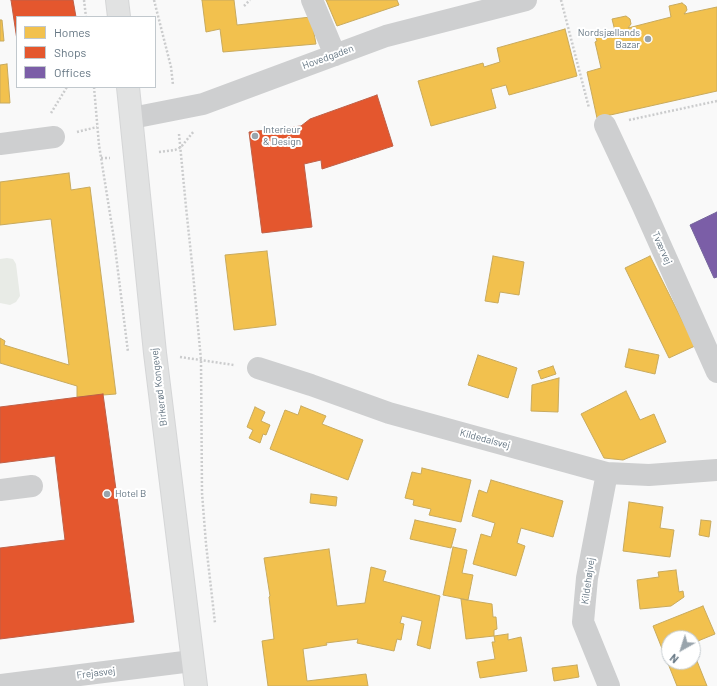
<!DOCTYPE html>
<html>
<head>
<meta charset="utf-8">
<style>
	body { margin:0 }
	#map { position:relative; width:717px; height:686px; overflow:hidden; background:#f9f9f9; font-family:Barlow,sans-serif }
	canvas { display:block }
	.legend { position:absolute; left:16px; top:16px; width:140px; height:72px; box-sizing:border-box; background:#fff; border:1px solid #c1c8cd; margin:0; padding:5px 7px; list-style:none; font-size:12px; color:#657683 }
	.legend li { display:flex; align-items:center; gap:8px; height:20px }
	.legend b { width:20px; border:1px solid #c1c8cd }
	.north { position:absolute; left:661px; top:630px; width:40px; height:40px; box-sizing:border-box; background:#fff; border:1px solid #c1c8cd; border-radius:50%; rotate:219deg; font-size:11px; font-weight:700; line-height:16px; text-align:center; color:#657683 }
	.north::after { content:''; display:block; margin:auto; width:14px; height:18px; background:#99a4ac; clip-path:polygon(50% 0,100% 100%,50% 72%,0 100%) }
</style>
</head>
<body>
<div id="map">
<canvas width="717" height="686"></canvas>
<ul class="legend">
<li><b style="height:11px;background:#f2c14e"></b>Homes</li>
<li><b style="height:11px;background:#e4572e"></b>Shops</li>
<li><b style="height:11px;background:#7b5ea7"></b>Offices</li>
</ul>
<div class="north">N</div>
</div>
<script>
const g = document.querySelector('canvas').getContext('2d');
g.lineJoin = 'round';
function fill(path, color) { g.fillStyle = color; g.fill(path, 'evenodd'); }
const shape = rows => new Path2D(rows.map(r => 'M' + r).join(''));
function strokePath(path, color, width, dash) { g.strokeStyle = color; g.lineWidth = width; g.lineCap = dash ? 'butt' : 'round'; g.setLineDash(dash || []); g.stroke(path); }
function write(font, color, halo, rows, align = 'center') {
  g.font = font + ' Barlow,sans-serif'; g.lineWidth = 4; g.setLineDash([]); g.textBaseline = 'middle'; g.strokeStyle = halo; g.fillStyle = color; for (const [text, x, y, turn = 0] of rows) {
    g.save(); g.translate(x, y); g.rotate((+turn || 0) * Math.PI / 180); g.textAlign = isNaN(turn) ? turn : align; if (halo) g.strokeText(text, 0, 0); g.fillText(text, 0, 0); g.restore();
  }
}
fill(shape([
	[7,258,13,259,16,264,20,296,16,302,10,305,0,303,0,259]
]), '#e8ebe6');
const homes = shape([
	[202,0,234,0,237,25,311,17,316,44,223,52,220,29,206,32,202,0],
	[326,0,397,0,399,5,337,26,326,0],
	[682,3,686,6,687,10,684,14,717,7,717,91,597,118,587,72,601,68,595,42,597,41,595,35,615,31,612,19,626,16,630,19,631,24,628,28,671,17,669,6,682,3],
	[0,20,2,20,4,41,0,41,0,20],
	[565,29,577,76,509,95,506,85,491,89,496,108,431,126,418,81,483,63,484,67,500,62,497,48,565,29],
	[7,64,10,103,0,103,0,65,7,64],
	[69,173,71,190,90,187,116,394,77,397,77,386,0,363,0,338,5,341,4,345,69,365,51,219,0,225,0,182,69,173],
	[267,251,276,325,234,330,225,255,267,251],
	[493,256,524,262,519,295,500,292,498,303,485,301,493,256],
	[650,256,695,346,669,358,625,268,650,256],
	[629,349,659,355,655,374,625,367,629,349],
	[478,355,517,368,508,398,468,385,478,355],
	[553,366,556,374,541,379,538,371,553,366],
	[559,378,558,412,531,411,532,385,559,378],
	[626,391,640,420,654,414,666,442,623,460,604,458,581,414,626,391],
	[301,406,326,416,322,424,363,440,348,480,270,449,285,410,298,415,301,406],
	[255,407,265,412,261,421,270,425,266,435,263,434,260,443,249,438,253,430,247,427,255,407],
	[422,468,471,480,461,522,429,515,431,509,413,505,414,500,405,498,412,472,421,474,422,468],
	[491,480,563,501,553,537,521,528,517,543,525,546,516,576,473,564,481,534,491,537,495,523,472,516,479,490,487,493,491,480],
	[311,494,337,497,336,506,310,503,311,494],
	[629,502,663,507,660,528,674,530,670,557,623,551,629,502],
	[415,520,456,529,451,548,410,539,415,520],
	[701,520,711,521,709,537,699,535,701,520],
	[453,547,467,550,462,573,473,575,468,600,443,595,453,547],
	[329,549,337,606,365,603,371,567,386,571,383,581,440,596,430,649,417,645,422,621,402,616,400,623,404,624,401,640,397,639,394,651,357,643,358,639,326,643,327,645,303,649,307,681,366,674,368,686,268,686,262,641,274,639,269,597,270,596,264,558,329,549],
	[676,570,679,592,683,591,684,597,671,606,640,609,637,580,659,577,658,572,676,570],
	[461,599,492,604,493,617,496,617,497,629,494,630,494,636,466,639,461,599],
	[703,606,715,634,693,643,693,638,669,638,669,662,693,662,693,651,707,686,677,686,653,626,703,606],
	[508,634,508,640,521,637,527,671,480,678,477,662,495,659,492,642,495,642,494,636,508,634],
	[577,665,579,677,554,681,552,668,577,665]
]);
fill(homes, '#f2c14e');
strokePath(homes, '#c8aa5e', 1);
const shops = shape([
	[11,0,73,0,76,17,17,17,17,40,11,0],
	[377,95,393,146,322,169,321,160,304,164,312,227,262,233,249,132,301,126,310,119,377,95],
	[103,394,134,622,0,639,0,548,65,540,55,456,0,463,0,407,103,394]
]);
fill(shops, '#e4572e');
strokePath(shops, '#be6048', 1);
const offices = shape([
	[717,212,717,277,714,278,690,225,717,212]
]);
fill(offices, '#7b5ea7');
strokePath(offices, '#74659c', 1);
const major = shape([
	[117,0,119,17],
	[128,87,155,353,196,686]
]);
strokePath(major, '#d5d6d7', 24);
strokePath(shape([
	[84,0,86,17],
	[154,0,171,67,173,85],
	[561,0,589,108],
	[244,6,250,0],
	[94,87,99,145,114,239,128,352],
	[51,113,67,87],
	[629,120,717,101],
	[77,132,97,127],
	[179,134,186,207,193,273,201,360,202,493,206,544,215,623],
	[159,152,175,150,181,147,194,131],
	[101,158,110,158],
	[180,357,234,365]
]), '#cbcccd', 2.5, [2, 2]);
strokePath(shape([
	[312,0,335,55],
	[132,118,203,104,386,36,526,0],
	[605,125,642,204,717,372],
	[0,144,54,137],
	[258,368,311,385,389,413,607,473,649,475,717,470],
	[607,473,587,578,583,622,609,686],
	[0,490,32,486],
	[0,685,192,661]
]), '#cecfd0', 22);
strokePath(major, '#e1e2e2', 22);
for (const [x, y, r, color] of [
	[648,39,4,"#99a4ac"],
	[255,136,4,"#99a4ac"],
	[107,494,4,"#99a4ac"]
]) { const dot = new Path2D(); dot.arc(x, y, r, 0, 2 * Math.PI); g.fillStyle = color; g.fill(dot); strokePath(dot, '#fff', 1.5); }
write('10px', '#657683', '#fff', [
	["Nordsjællands",640,33,"right"],
	["Bazar",640,45,"right"],
	["Interieur",263,130],
	["& Design",263,142],
	["Hotel B",115,494]
], 'left');
write('10px', '#657683', '#fff', [
	["Hovedgaden",328,57,-20],
	["Tværvej",662,248,66],
	["Birkerød Kongevej",159,387,-97],
	["Kildedalsvej",485,439,15],
	["Kildehøjvej",588,581,-82],
	["Frejasvej",96,673,-7]
]);
</script>
</body>
</html>
